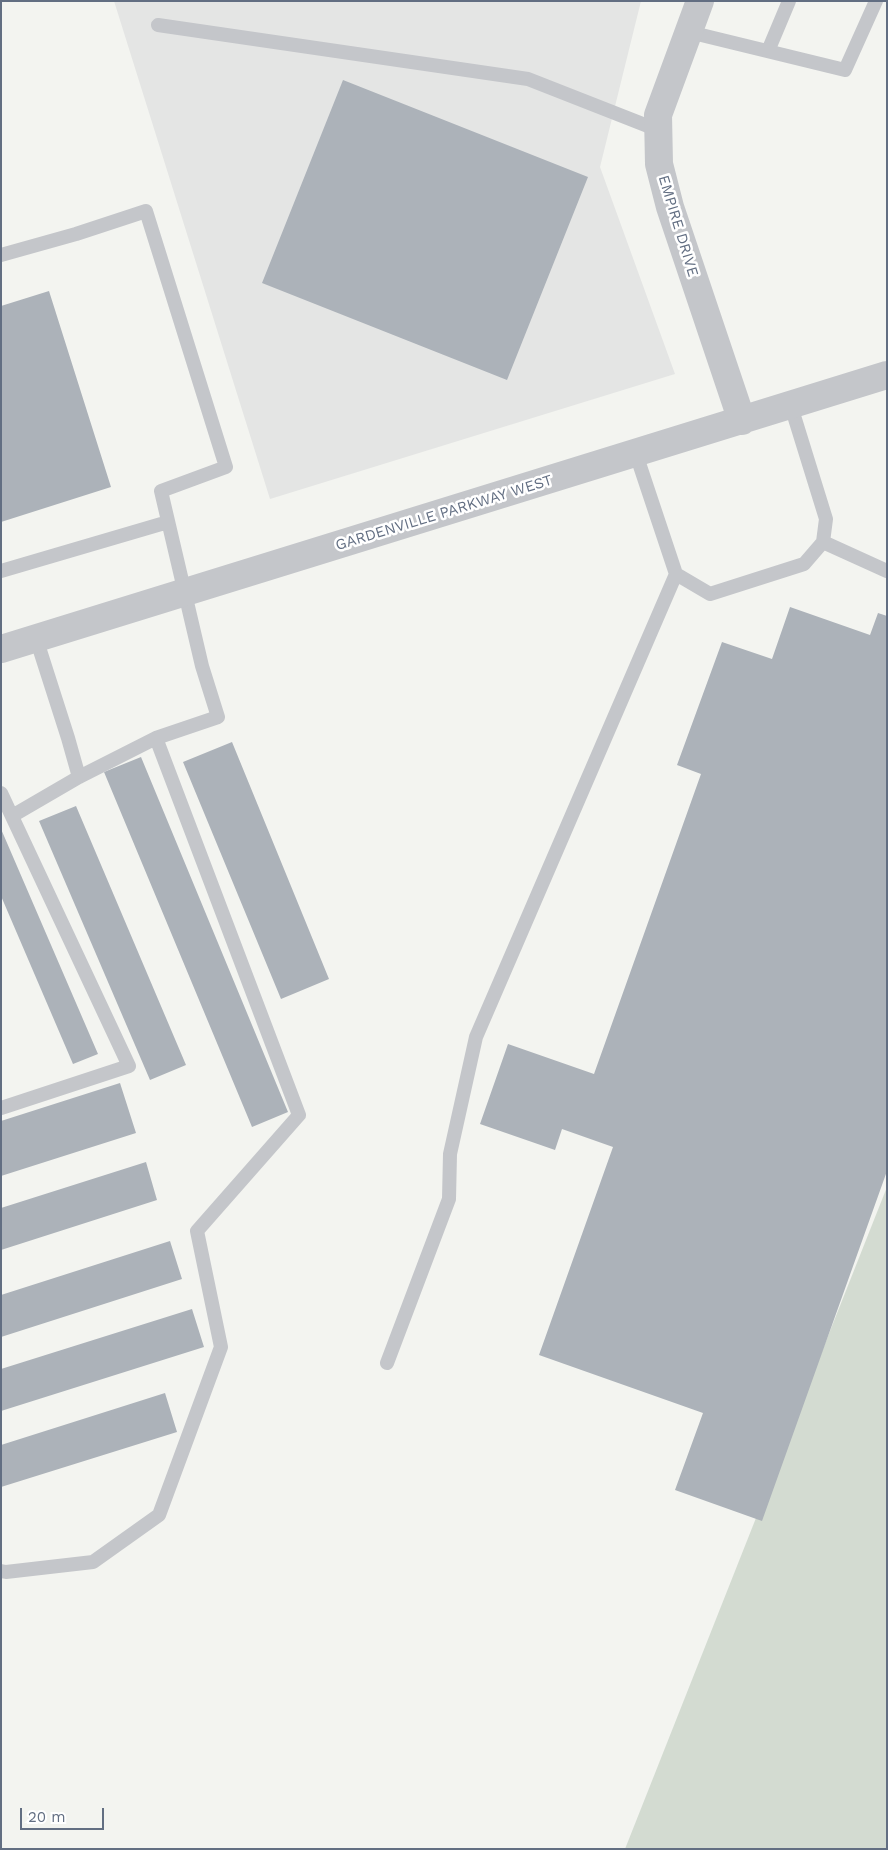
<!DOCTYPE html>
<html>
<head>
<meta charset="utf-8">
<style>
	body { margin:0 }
	#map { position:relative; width:888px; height:1850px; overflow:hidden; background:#f3f4f0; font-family:"Work Sans",sans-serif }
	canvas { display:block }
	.frame { position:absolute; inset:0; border:2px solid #626e82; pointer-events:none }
	.scale { position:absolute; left:20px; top:1808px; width:84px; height:22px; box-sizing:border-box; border:2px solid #626e82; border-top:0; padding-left:6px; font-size:15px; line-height:18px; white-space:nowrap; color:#626e82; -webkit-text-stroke:4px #fff; paint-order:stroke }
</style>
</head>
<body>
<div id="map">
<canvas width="888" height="1850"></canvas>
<div class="frame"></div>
<div class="scale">20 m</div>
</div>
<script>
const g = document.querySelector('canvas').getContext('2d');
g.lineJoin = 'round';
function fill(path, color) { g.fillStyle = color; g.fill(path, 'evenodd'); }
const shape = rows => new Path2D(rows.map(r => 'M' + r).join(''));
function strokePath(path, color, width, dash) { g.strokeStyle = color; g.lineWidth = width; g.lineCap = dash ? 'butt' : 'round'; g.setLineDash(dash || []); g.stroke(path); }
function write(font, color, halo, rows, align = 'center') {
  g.font = font + ' "Work Sans",sans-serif'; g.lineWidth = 5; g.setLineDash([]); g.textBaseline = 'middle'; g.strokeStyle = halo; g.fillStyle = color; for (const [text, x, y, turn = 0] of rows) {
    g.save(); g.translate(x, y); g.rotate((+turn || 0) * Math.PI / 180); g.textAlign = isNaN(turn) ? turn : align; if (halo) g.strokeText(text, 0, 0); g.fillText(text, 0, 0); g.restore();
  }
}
fill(shape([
	[114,1,641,1,600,167,675,374,270,499]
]), '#e4e5e4');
fill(shape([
	[887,1187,887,1849,625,1849]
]), '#d3dbd1');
fill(shape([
	[343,80,588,177,507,380,262,283],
	[49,291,111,487,1,522,1,306],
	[790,607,870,635,878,613,887,616,887,1171,762,1521,675,1490,703,1413,539,1355,613,1147,562,1129,555,1150,480,1124,508,1044,594,1074,701,774,677,765,722,642,772,659],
	[232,742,329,979,281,999,183,762],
	[141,757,288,1112,252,1127,104,772],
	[76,806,186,1065,150,1080,39,821],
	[1,829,98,1054,73,1064,1,896],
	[120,1083,136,1133,1,1176,1,1121],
	[146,1162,157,1200,1,1250,1,1208],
	[170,1241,182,1279,1,1337,1,1295],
	[192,1309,204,1347,1,1411,1,1369],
	[165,1393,177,1432,1,1487,1,1445]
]), '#acb2b9');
strokePath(shape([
	[158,25,528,79,658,130],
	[689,32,845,70,876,1],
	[768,51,789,1],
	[1,255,76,234,146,211,226,467,161,491,202,666,218,717,156,738],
	[636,454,676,574,710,594,804,564,823,542,826,519,791,406],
	[823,542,887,571],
	[1,571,168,522],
	[36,638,68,738,79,777],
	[1,793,129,1066,1,1108],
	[387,1363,449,1199,450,1154,476,1037,676,574],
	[1,1571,6,1572,93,1562,159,1515,221,1347,197,1231,299,1115,156,738,79,777,12,816]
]), '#c4c6ca', 14);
strokePath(shape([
	[700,1,658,115,659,164,670,207,742,421],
	[1,649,887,375]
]), '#c4c6ca', 28);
write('15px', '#626e82', '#fff', [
	["EMPIRE DRIVE",678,226,73],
	["GARDENVILLE PARKWAY WEST",444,513,-17]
]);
</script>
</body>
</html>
